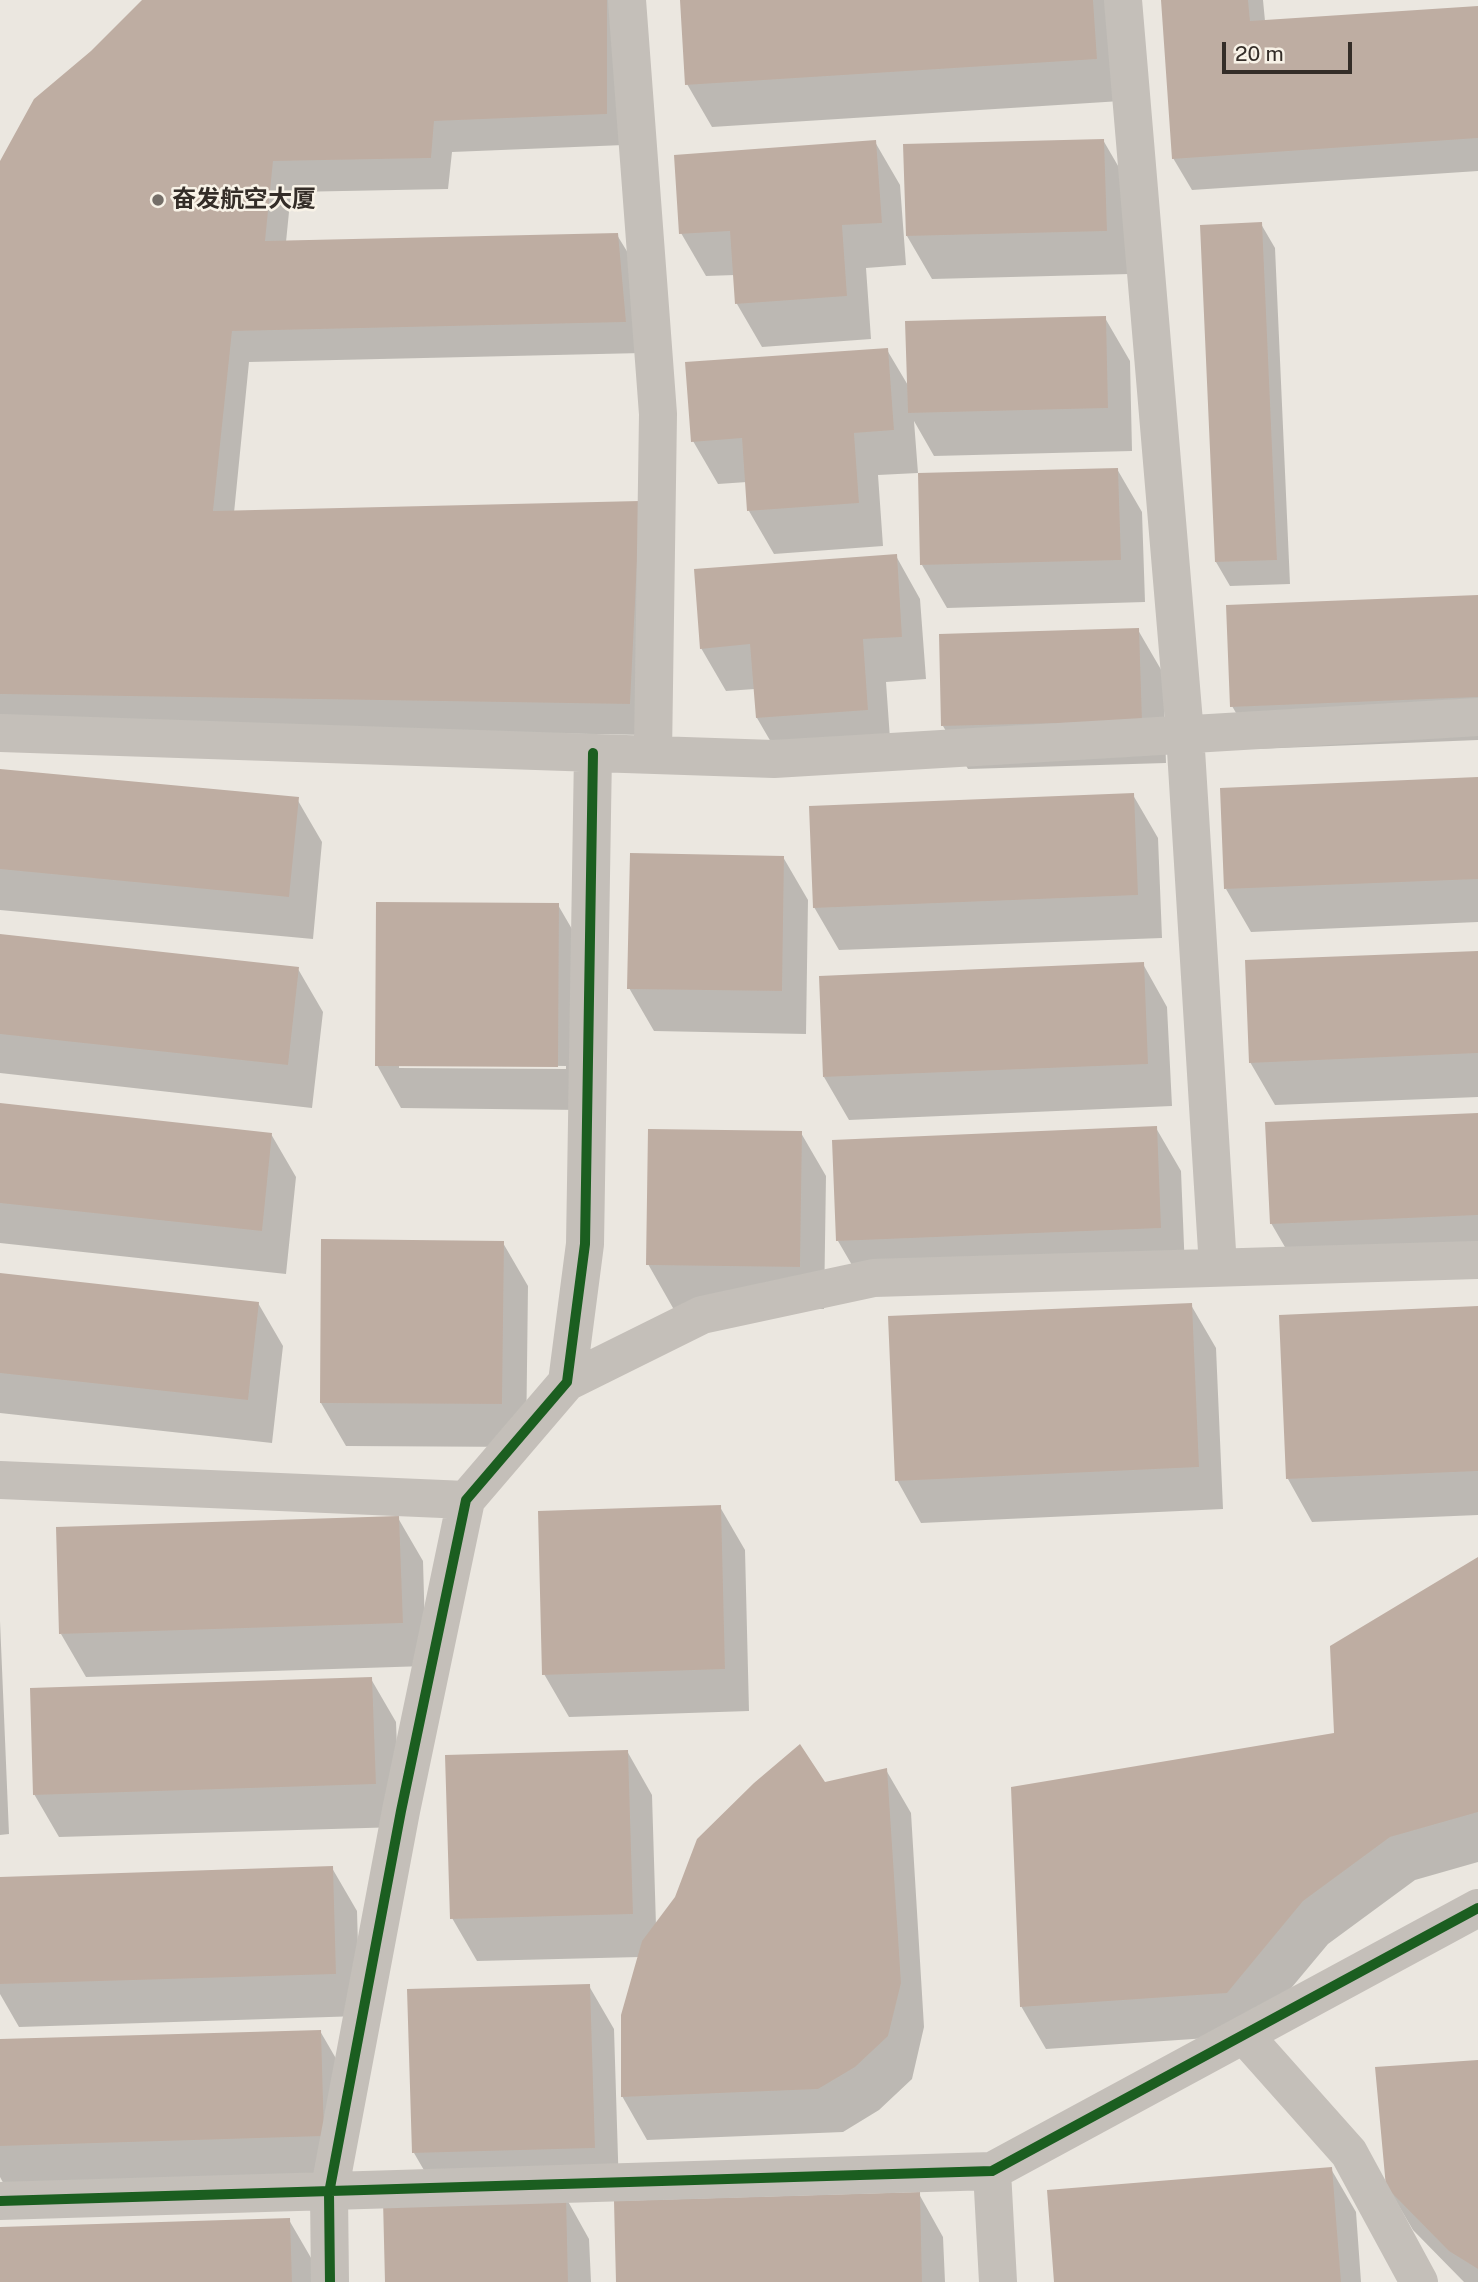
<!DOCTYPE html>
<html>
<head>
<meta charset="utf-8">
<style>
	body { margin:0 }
	#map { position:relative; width:1478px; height:2282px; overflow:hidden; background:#ebe7e0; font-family:"Public Sans",sans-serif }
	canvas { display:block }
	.scale { position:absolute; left:1222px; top:42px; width:130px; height:32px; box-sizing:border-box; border:4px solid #342d28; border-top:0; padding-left:9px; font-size:21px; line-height:24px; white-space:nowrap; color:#342d28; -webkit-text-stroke:5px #f8f2e7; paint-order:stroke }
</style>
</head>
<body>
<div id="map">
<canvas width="1478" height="2282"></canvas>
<div class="scale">20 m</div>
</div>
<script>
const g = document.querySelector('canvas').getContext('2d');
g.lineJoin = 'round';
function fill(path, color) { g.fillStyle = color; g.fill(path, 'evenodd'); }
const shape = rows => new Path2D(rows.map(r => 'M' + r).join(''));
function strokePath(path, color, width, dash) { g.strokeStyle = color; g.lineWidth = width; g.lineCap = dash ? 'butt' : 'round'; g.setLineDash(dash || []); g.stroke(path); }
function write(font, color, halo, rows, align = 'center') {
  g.font = font + ' "Public Sans","Noto Sans SC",sans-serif'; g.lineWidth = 5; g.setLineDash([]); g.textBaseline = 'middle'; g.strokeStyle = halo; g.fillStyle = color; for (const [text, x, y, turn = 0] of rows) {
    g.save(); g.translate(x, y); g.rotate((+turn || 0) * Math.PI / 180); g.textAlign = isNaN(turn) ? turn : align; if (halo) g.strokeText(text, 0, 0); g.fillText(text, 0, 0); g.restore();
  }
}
fill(shape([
	[145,0,624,0,624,145,452,152,448,189,291,192,286,242,617,235,636,266,643,353,249,362,234,513,639,503,648,735,0,724,0,165,93,52],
	[682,0,1114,0,1121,101,712,127,687,84],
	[1163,0,1263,0,1265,21,1478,7,1478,171,1192,190,1173,158],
	[1103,140,1128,183,1130,274,932,279,907,236],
	[875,142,900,185,906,265,866,268,871,339,762,347,737,304,735,275,706,276,681,233],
	[1261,224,1275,248,1290,584,1230,586,1216,562],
	[1105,318,1130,361,1132,451,934,456,914,421,918,473,878,475,883,546,774,554,749,511,747,482,718,484,693,441,887,350,909,387],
	[1117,469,1142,512,1145,602,947,608,922,565],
	[896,556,920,599,926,679,886,682,891,753,782,761,757,718,755,689,726,691,701,648],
	[1478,597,1478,740,1257,749,1232,706],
	[1138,630,1163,673,1166,763,968,769,943,726],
	[0,771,297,799,322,842,313,939,0,910],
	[1478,779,1478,922,1251,932,1226,889],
	[1133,795,1158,838,1162,938,839,950,814,907],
	[783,857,808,900,806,1034,654,1031,629,988],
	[558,905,583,948,581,1110,401,1108,377,1065],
	[399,1064,566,1066,566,1069,399,1068],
	[0,936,298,969,323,1012,312,1108,0,1073],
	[1478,953,1478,1097,1275,1105,1250,1062],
	[1143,964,1167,1007,1172,1106,849,1120,824,1077],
	[0,1105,271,1134,296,1177,286,1274,0,1243],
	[1478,1115,1478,1259,1296,1266,1271,1223],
	[1156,1128,1181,1171,1185,1271,863,1284,838,1241],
	[801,1133,826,1176,824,1309,673,1308,648,1264],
	[503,1243,528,1286,526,1447,346,1446,321,1403],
	[0,1275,258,1303,283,1346,272,1443,0,1413],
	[1191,1305,1216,1348,1223,1509,921,1523,897,1480],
	[1478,1308,1478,1515,1312,1522,1288,1479],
	[720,1507,745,1550,749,1711,569,1717,544,1674],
	[398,1518,423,1561,426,1666,86,1677,61,1634],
	[1478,1559,1478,1862,1415,1880,1328,1944,1252,2035,1046,2049,1021,2006,1336,1734],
	[0,1621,9,1834,0,1835],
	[371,1679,396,1722,400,1827,59,1837,34,1794],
	[627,1751,652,1795,656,1926,824,1784,886,1770,911,1813,924,2027,912,2079,879,2110,843,2132,647,2140,622,2096,640,1957,477,1961,452,1918],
	[332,1868,357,1911,360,2016,19,2027,0,1994,0,1878],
	[589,1986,614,2029,619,2190,439,2196,414,2153],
	[320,2031,345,2074,348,2179,7,2190,0,2177,0,2041],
	[1478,2062,1478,2282,1464,2282,1413,2230,1387,2186],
	[1331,2169,1356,2212,1361,2282,1056,2282],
	[919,2194,943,2237,945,2282,618,2282],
	[565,2196,589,2239,591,2282,387,2282],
	[289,2220,314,2263,315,2282,0,2282,0,2228]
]), '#0003');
fill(shape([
	[142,0,607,0,607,114,434,121,431,158,273,161,265,241,618,233,626,322,232,331,213,511,640,501,630,704,0,694,0,161,34,99,91,51],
	[680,0,1093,0,1097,59,685,85],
	[1161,0,1248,0,1250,21,1478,6,1478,138,1172,159],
	[1104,139,1107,231,906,236,903,144],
	[876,140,882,223,842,225,847,296,735,304,730,231,679,234,674,155],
	[1262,222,1277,560,1215,562,1200,225],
	[1106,316,1108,408,908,413,905,321],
	[888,348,894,430,854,433,859,503,747,511,742,438,691,442,685,362],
	[1118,468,1121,560,920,565,918,473],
	[897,554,902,637,863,639,868,710,756,718,750,644,700,649,694,569],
	[1478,595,1478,697,1230,707,1226,605],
	[1139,628,1142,721,941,726,939,634],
	[0,769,299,797,289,897,0,869],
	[1478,777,1478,879,1224,889,1220,788],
	[1134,793,1138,895,813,908,809,806],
	[630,853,784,856,782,991,627,989],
	[376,902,559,903,558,1067,375,1066],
	[0,934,299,967,288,1065,0,1034],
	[1478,951,1478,1053,1249,1063,1245,960],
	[1144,962,1148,1064,823,1077,819,976],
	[0,1103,272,1133,262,1231,0,1203],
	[1478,1113,1478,1215,1270,1224,1265,1122],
	[1157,1126,1161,1228,836,1241,832,1140],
	[648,1129,802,1131,800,1267,646,1265],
	[321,1239,504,1241,502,1404,320,1403],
	[0,1273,259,1302,248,1400,0,1373],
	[1192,1303,1199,1467,895,1481,888,1316],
	[1478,1306,1478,1471,1286,1479,1279,1315],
	[721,1505,725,1669,542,1675,538,1511],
	[399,1516,403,1623,59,1634,56,1527],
	[1478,1557,1478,1812,1390,1837,1303,1901,1227,1993,1020,2007,1011,1787,1334,1733,1330,1646],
	[372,1677,376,1784,33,1795,30,1688],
	[800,1744,825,1782,887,1768,901,1983,888,2036,855,2067,818,2089,621,2097,621,2015,642,1941,675,1897,697,1839,754,1783],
	[628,1750,633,1914,450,1919,445,1755],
	[333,1866,336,1974,0,1984,0,1877],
	[590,1984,595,2148,412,2153,407,1989],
	[321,2030,324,2136,0,2146,0,2039],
	[1478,2060,1478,2269,1449,2251,1386,2187,1375,2067],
	[1332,2167,1341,2282,1054,2282,1047,2190],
	[920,2192,922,2282,616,2282,614,2201],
	[566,2194,568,2282,385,2282,383,2200],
	[290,2218,292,2282,0,2282,0,2227]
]), '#beada2');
strokePath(shape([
	[627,0,658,414,653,754],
	[1123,0,1185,734,1218,1267],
	[0,733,774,759,1478,717],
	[567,1382,702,1315,874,1278,1478,1260],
	[0,1480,466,1500],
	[1244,2035,1349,2153,1419,2282],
	[992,2171,998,2282],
	[0,2201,992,2171,1478,1908],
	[330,2282,329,2193,401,1811,466,1500,567,1382,585,1244,593,753]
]), '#c4bfb9', 38);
strokePath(shape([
	[0,2201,992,2171,1478,1908],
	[330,2282,329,2193,401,1811,466,1500,567,1382,585,1244,593,753]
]), '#1b5e20', 10);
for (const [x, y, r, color] of [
	[158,200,7,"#746e68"]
]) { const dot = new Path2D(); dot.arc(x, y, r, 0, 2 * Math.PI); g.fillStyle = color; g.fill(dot); strokePath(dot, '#f8f2e7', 2.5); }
write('bold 24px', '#342d28', '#f8f2e7', [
	["奋发航空大厦",172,200]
], 'left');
</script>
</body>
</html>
